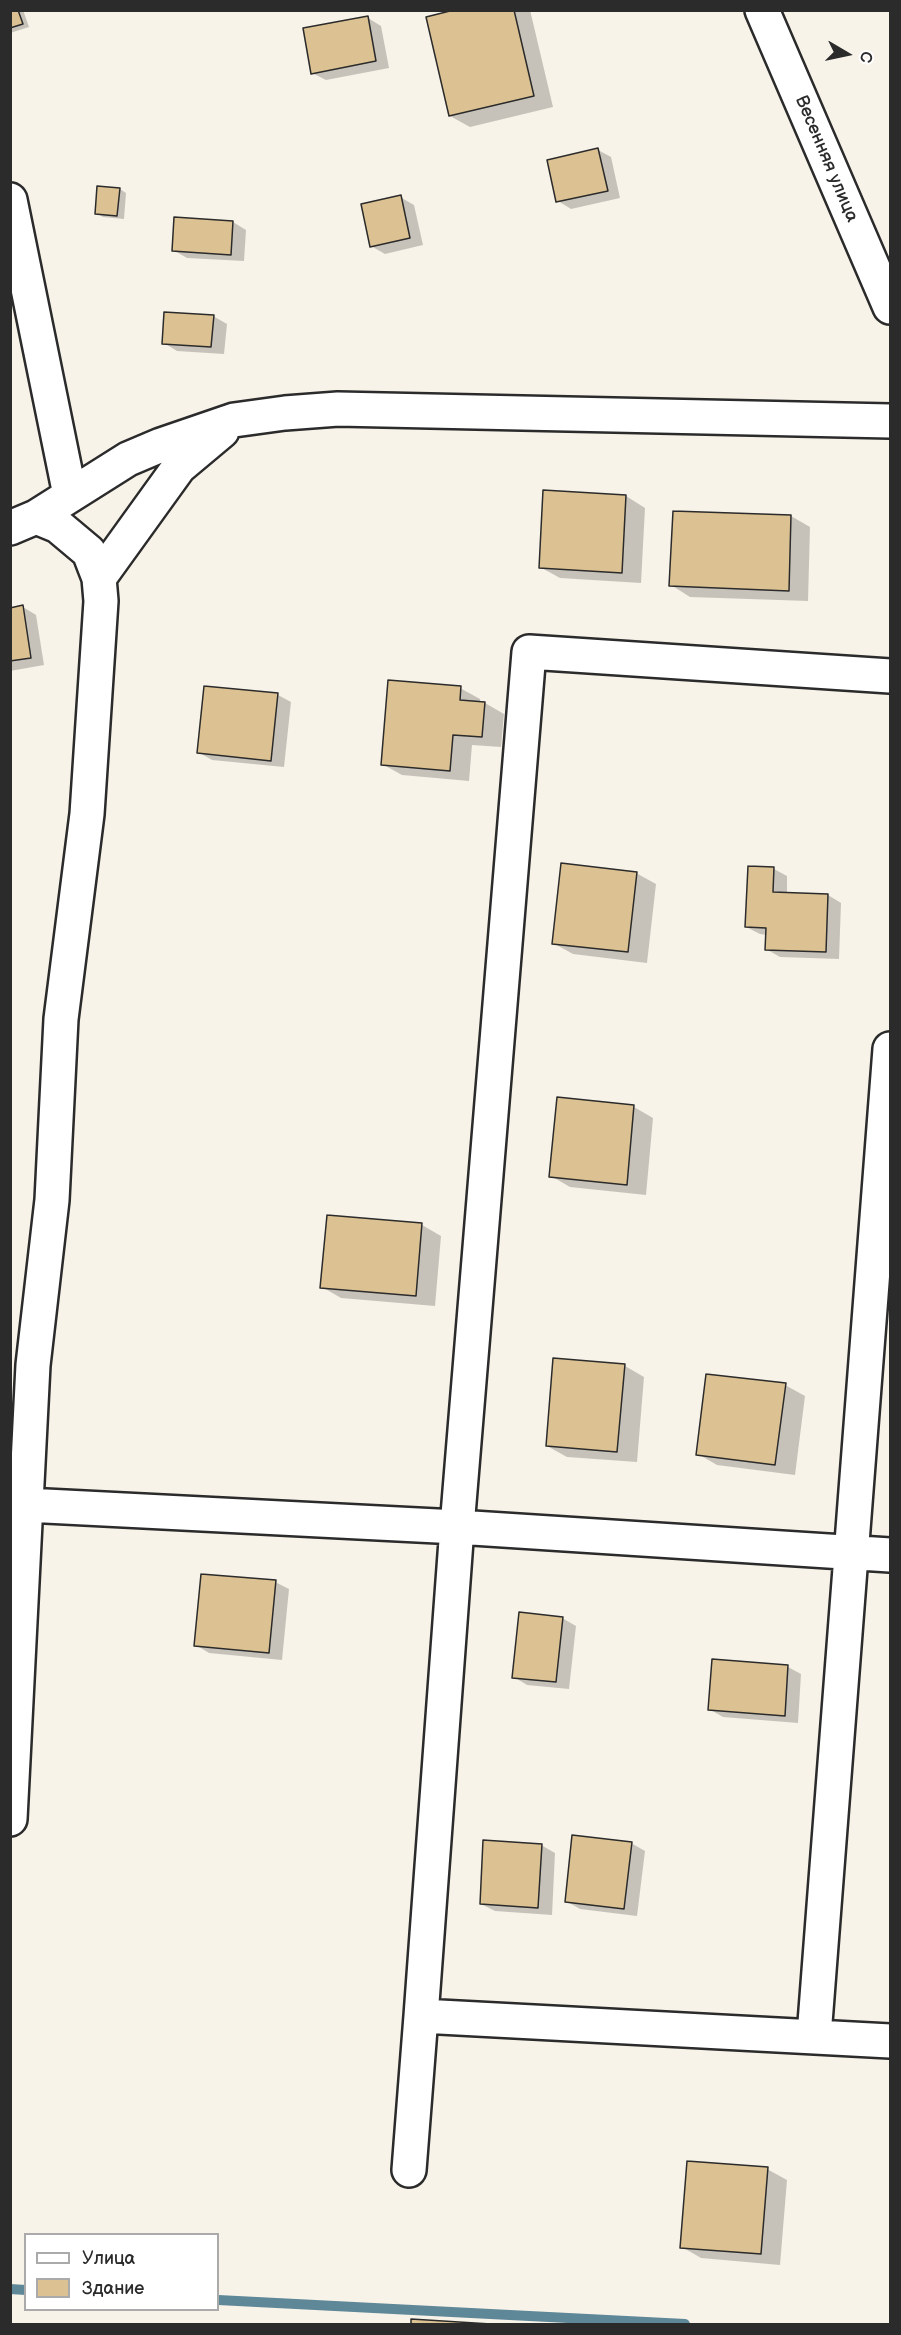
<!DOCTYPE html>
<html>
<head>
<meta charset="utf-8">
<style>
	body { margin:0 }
	#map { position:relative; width:901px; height:2335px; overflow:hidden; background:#f8f3e9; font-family:"Balsamiq Sans",sans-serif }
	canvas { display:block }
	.frame { position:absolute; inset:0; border:12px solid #2b2b2b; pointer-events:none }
	.legend { position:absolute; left:24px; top:2233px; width:195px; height:78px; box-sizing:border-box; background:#fff; border:2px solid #aaa; margin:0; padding:8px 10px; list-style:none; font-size:18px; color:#2b2b2b }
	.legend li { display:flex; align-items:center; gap:12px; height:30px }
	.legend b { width:30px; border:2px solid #aaa }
	.north { position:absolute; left:817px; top:24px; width:60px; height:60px; -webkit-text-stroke:4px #fff; paint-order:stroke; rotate:99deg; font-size:16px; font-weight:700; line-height:24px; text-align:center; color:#2b2b2b }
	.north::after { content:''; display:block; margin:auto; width:21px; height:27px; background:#2b2b2b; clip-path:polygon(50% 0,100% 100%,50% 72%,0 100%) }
</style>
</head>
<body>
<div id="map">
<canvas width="901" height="2335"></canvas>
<div class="frame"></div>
<ul class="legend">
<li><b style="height:8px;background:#fff"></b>Улица</li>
<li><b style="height:16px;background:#dcc292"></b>Здание</li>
</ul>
<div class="north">С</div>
</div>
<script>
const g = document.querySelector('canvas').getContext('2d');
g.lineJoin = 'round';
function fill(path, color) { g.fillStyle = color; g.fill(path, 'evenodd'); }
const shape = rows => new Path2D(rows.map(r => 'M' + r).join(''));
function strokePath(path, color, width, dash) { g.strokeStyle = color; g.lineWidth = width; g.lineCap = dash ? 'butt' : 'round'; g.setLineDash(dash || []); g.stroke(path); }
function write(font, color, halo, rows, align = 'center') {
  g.font = font + ' "Balsamiq Sans",sans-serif'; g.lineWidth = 4.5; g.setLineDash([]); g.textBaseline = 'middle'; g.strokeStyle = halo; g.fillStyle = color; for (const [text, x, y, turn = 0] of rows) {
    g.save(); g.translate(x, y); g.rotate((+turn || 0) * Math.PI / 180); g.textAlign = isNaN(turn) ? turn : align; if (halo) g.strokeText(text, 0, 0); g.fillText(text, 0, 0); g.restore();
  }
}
fill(shape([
	[10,10,23,10,29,27,10,33],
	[460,10,530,10,553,107,470,127,450,116],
	[368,18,381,26,389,68,326,80,312,73],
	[598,150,611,157,620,198,571,209,558,201],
	[120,189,126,193,124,219,103,217,96,213],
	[400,197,414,205,423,245,385,254,371,246],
	[233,222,246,230,244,261,187,258,173,250],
	[213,316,227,324,224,354,177,351,164,343],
	[626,496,645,508,641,583,560,578,540,567],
	[674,512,791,516,810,527,808,601,690,597,671,585],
	[23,607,36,615,44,665,10,671,10,609],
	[460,688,480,699,480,703,485,703,504,714,501,747,472,745,469,781,402,775,382,764],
	[278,695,291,702,284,767,212,760,198,752],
	[774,869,787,876,787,894,828,895,841,903,839,959,780,957,766,949,767,935,760,934,746,927],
	[636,873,656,884,647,963,573,954,553,943],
	[558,1099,634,1107,653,1118,646,1195,570,1187,551,1176],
	[328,1217,422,1225,441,1236,435,1306,341,1298,322,1287],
	[625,1366,644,1377,637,1462,567,1457,547,1446],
	[785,1385,805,1396,795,1475,717,1465,698,1454],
	[275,1582,289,1589,282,1660,209,1653,196,1645],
	[562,1618,576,1626,569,1689,527,1685,514,1677],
	[788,1667,801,1674,798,1723,723,1717,709,1709],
	[631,1843,645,1851,637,1916,580,1909,566,1901],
	[541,1845,555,1853,552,1915,495,1911,481,1904],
	[767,2169,787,2180,780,2265,701,2258,682,2247],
	[412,2321,468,2324,412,2324]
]), '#0003');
strokePath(shape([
	[10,2289,26,2290],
	[218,2300,685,2324]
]), '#5e8798', 10);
const building = shape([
	[10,10,18,10,23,24,10,28,10,10],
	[454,10,514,10,534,96,449,116,426,17,454,10],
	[368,16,376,61,311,74,303,28,368,16],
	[598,148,608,191,556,202,547,160,598,148],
	[97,186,120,188,117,216,95,214,97,186],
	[401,195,410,238,370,247,361,204,401,195],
	[174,217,233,221,231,255,172,251,174,217],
	[164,312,214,315,211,347,162,344,164,312],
	[543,490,626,495,622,573,539,568,543,490],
	[673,511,791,515,789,591,669,586,673,511],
	[23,605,31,658,10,661,10,608,23,605],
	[388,680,461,686,460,700,485,702,482,737,453,735,450,771,381,765,388,680],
	[204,686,278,693,271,761,197,753,204,686],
	[561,863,637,872,628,952,552,944,561,863],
	[748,866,774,867,773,892,828,894,826,952,765,950,766,928,745,927,748,866],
	[557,1097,634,1105,627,1185,549,1177,557,1097],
	[327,1215,422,1223,416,1296,320,1288,327,1215],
	[553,1358,625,1364,617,1452,546,1446,553,1358],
	[706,1374,786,1383,775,1465,696,1455,706,1374],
	[201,1574,276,1580,269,1653,194,1646,201,1574],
	[519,1612,563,1617,556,1682,512,1678,519,1612],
	[712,1659,788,1665,785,1716,708,1710,712,1659],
	[572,1835,632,1842,624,1909,565,1902,572,1835],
	[483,1840,542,1844,538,1908,480,1904,483,1840],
	[687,2161,768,2167,761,2254,680,2248,687,2161],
	[411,2319,491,2324,411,2324,411,2319]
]);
fill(building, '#dcc292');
strokePath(building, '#2b2b2b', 1.5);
const minor = shape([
	[762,10,890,307],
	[10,200,70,495],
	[10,528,36,517,128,459,161,445,234,420,285,413,338,409,890,421],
	[99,578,179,467,222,431],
	[890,676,529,652,457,1527,890,1555],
	[26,1505,457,1527,421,2016,890,2041],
	[10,1819,33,1365,52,1200,61,1019,87,814,101,601,99,578,89,552,58,526,36,517],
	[814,2036,890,1049],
	[409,2170,421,2016]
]);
strokePath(minor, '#2b2b2b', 38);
strokePath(minor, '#fff', 33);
write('18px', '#2b2b2b', '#fff', [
	["Весенняя улица",826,159,67]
]);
</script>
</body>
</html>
